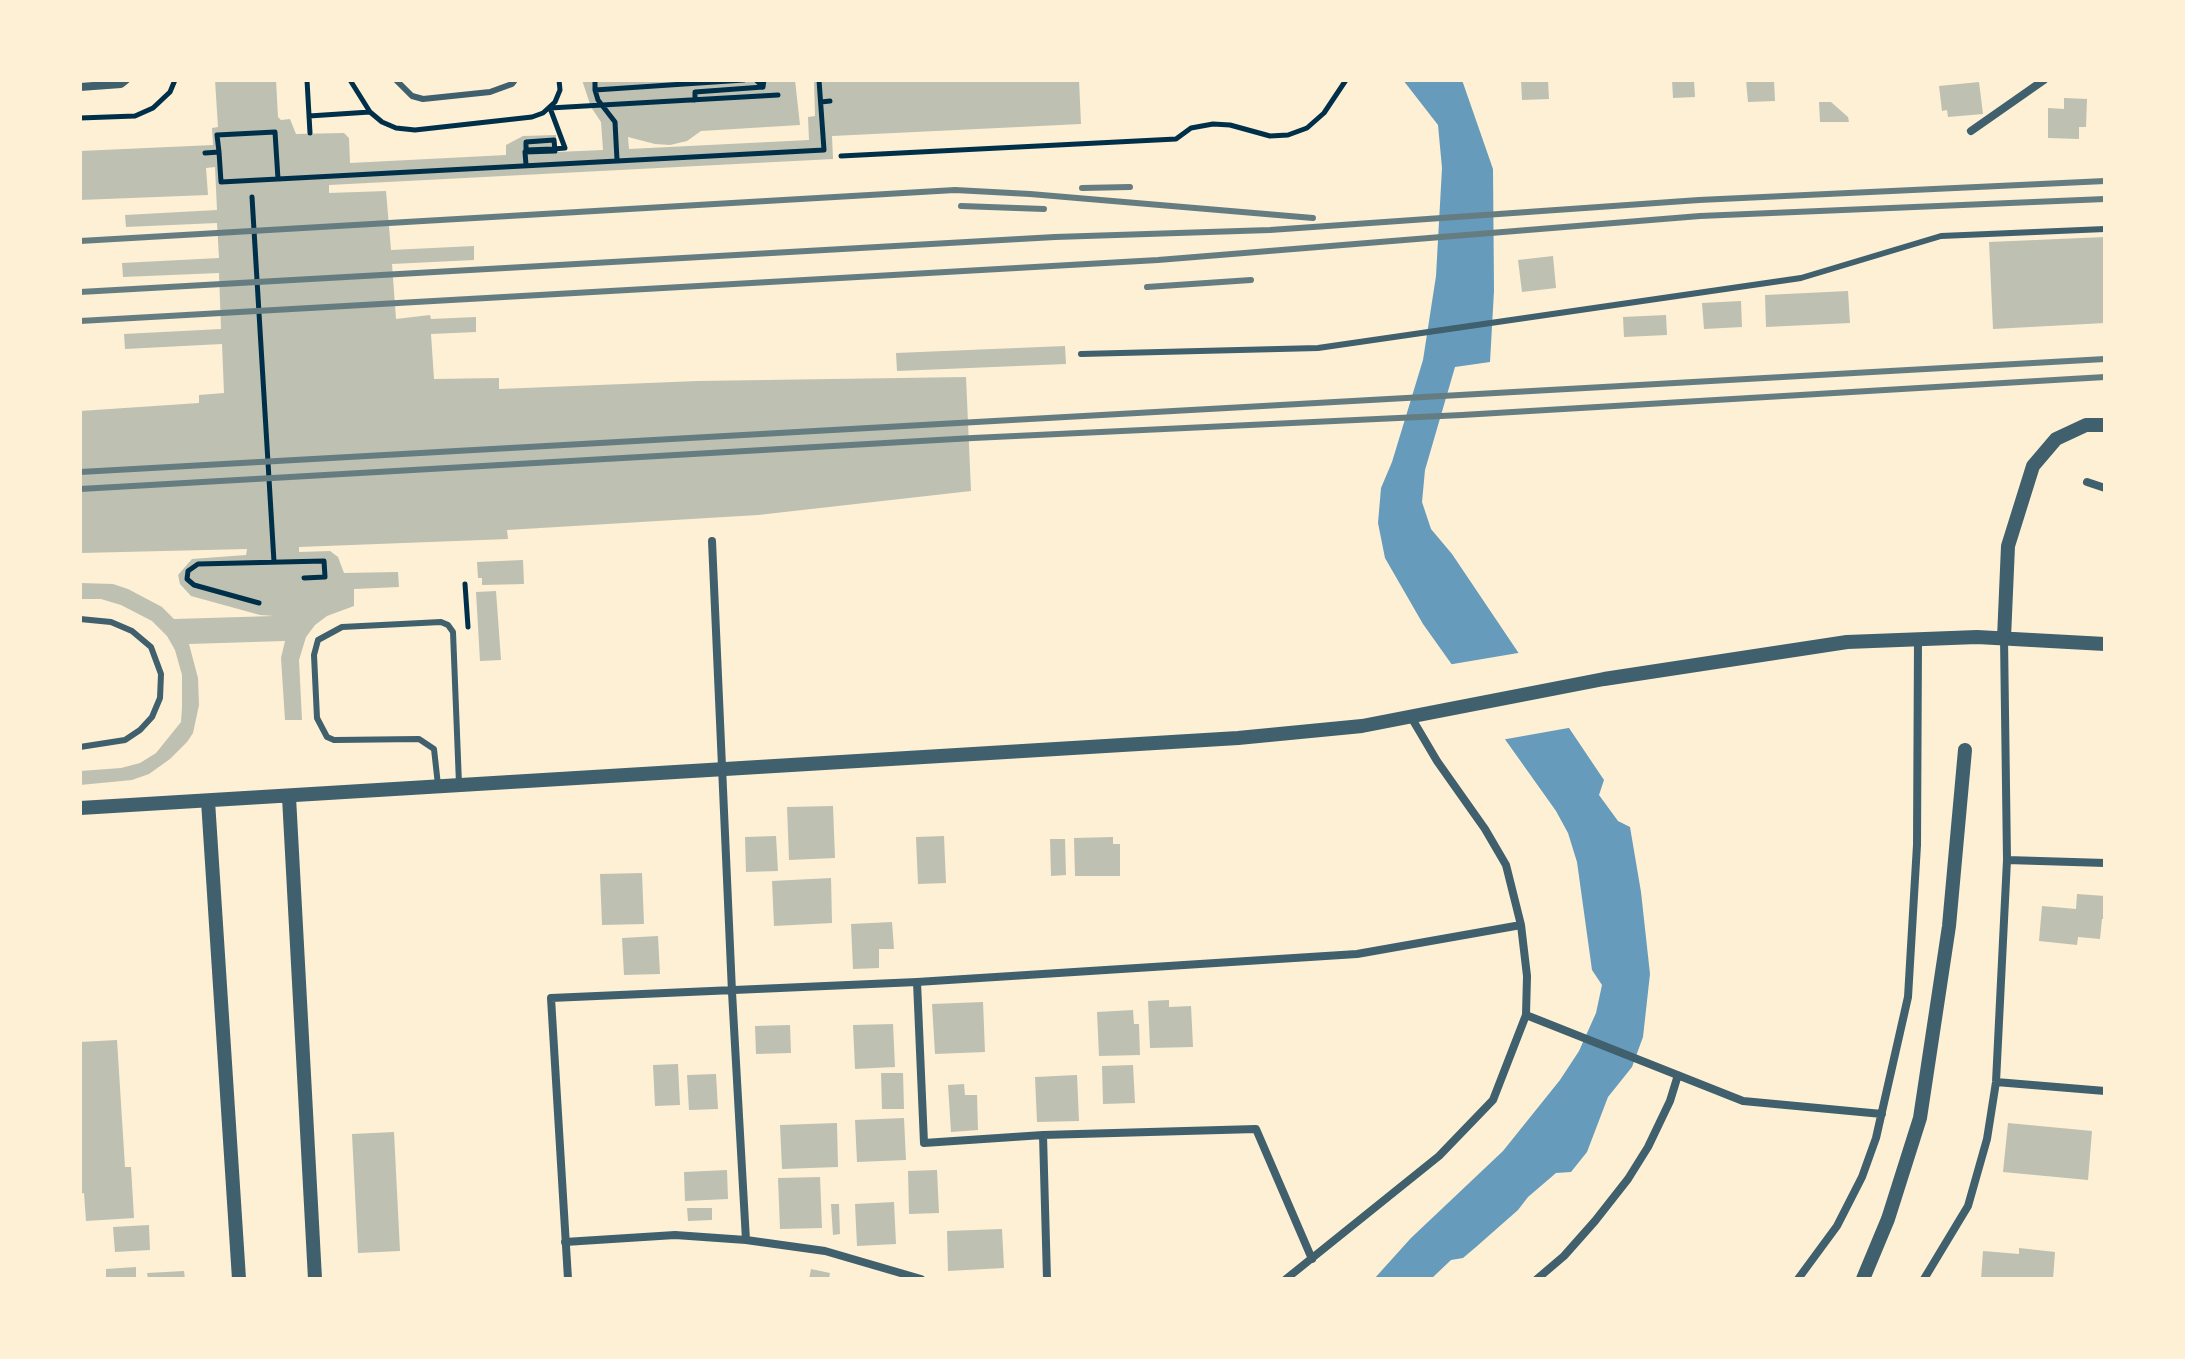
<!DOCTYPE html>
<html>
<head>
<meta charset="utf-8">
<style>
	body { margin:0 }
	#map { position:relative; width:2185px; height:1359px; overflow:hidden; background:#fdf0d5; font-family:Signika,sans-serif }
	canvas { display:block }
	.frame { position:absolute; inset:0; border:82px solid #fdf0d5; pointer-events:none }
</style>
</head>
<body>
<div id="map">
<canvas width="2185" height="1359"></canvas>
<div class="frame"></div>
</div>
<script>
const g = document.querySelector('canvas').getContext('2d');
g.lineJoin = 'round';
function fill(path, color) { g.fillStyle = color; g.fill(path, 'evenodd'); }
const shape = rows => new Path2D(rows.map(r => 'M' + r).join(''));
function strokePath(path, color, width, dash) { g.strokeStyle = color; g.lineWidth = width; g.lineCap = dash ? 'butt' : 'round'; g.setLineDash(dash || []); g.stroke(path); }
fill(shape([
	[1403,80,1462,80,1493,169,1494,291,1490,362,1455,367,1425,470,1422,502,1431,529,1452,554,1604,780,1599,795,1618,821,1630,827,1641,892,1650,974,1643,1037,1632,1067,1608,1097,1587,1152,1571,1172,1556,1173,1528,1197,1518,1210,1476,1247,1463,1258,1451,1260,1431,1279,1374,1279,1411,1238,1503,1151,1560,1080,1579,1051,1596,1013,1602,985,1592,970,1577,862,1568,833,1556,811,1423,624,1385,558,1378,523,1381,488,1392,462,1423,360,1436,276,1442,168,1438,125]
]), '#669bbc');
fill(shape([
	[1524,652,1574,727,1501,740,1447,665]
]), '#fdf0d5');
fill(shape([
	[215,80,276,80,278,117,281,120,290,119,296,134,344,133,349,138,350,163,506,155,506,145,523,136,556,135,557,152,603,150,601,122,591,107,582,80,795,80,800,125,701,131,687,141,670,145,655,144,628,137,629,149,809,140,808,117,815,116,814,80,1079,80,1081,124,832,136,833,159,329,185,329,193,386,191,391,250,474,246,474,260,392,264,396,319,430,315,431,319,476,317,476,332,431,334,434,379,499,378,499,389,698,381,966,377,971,491,758,515,507,530,508,539,299,547,299,552,330,551,338,557,344,573,398,572,399,587,354,589,354,606,327,616,315,625,306,637,299,660,302,720,285,720,281,658,285,641,189,644,198,678,199,705,193,733,187,742,170,759,149,774,132,780,80,785,80,771,121,768,140,763,156,753,181,722,182,707,182,675,175,650,167,636,152,621,121,605,101,599,80,599,80,583,113,584,128,589,162,607,174,619,274,616,260,615,191,596,180,584,178,575,192,559,246,555,247,549,80,553,80,411,199,403,199,395,224,393,222,344,125,349,124,334,221,329,219,273,123,277,122,263,219,258,217,223,126,227,125,215,217,210,215,167,206,168,208,195,80,200,80,151,213,145,212,128,218,127],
	[1521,80,1548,80,1549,99,1522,100],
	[1672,80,1694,80,1695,97,1673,98],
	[1746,80,1774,80,1775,101,1748,102],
	[1979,82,1983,114,1948,117,1947,110,1942,111,1939,86],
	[2064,98,2087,99,2086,127,2079,127,2079,139,2048,138,2048,108,2064,109],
	[1819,102,1831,102,1848,117,1849,122,1820,122],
	[2105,237,2105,323,1993,329,1989,242],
	[1553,256,1556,288,1522,292,1518,260],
	[1848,291,1850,323,1766,327,1765,295],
	[1741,301,1742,327,1704,329,1702,303],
	[1666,315,1667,335,1624,337,1623,317],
	[1065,346,1066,364,897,371,896,353],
	[523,560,524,584,482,585,482,578,478,578,477,562],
	[496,591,501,660,480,661,476,592],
	[833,806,835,858,789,860,787,807],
	[776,836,778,871,746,872,745,837],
	[944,836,946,883,918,884,916,837],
	[1113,837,1113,844,1120,844,1120,876,1075,876,1074,838],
	[1050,839,1065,839,1066,875,1051,876],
	[642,873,644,924,602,925,600,874],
	[831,878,832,923,774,926,772,881],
	[2077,894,2105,896,2105,919,2102,919,2100,939,2078,937,2077,945,2039,941,2042,906,2076,909],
	[892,922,894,949,879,949,879,968,853,969,851,924],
	[658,936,660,974,624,975,622,938],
	[1169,1000,1169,1007,1191,1006,1193,1047,1150,1048,1148,1001],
	[983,1002,985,1052,935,1054,932,1004],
	[1133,1010,1134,1024,1139,1024,1140,1055,1099,1056,1097,1012],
	[893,1024,895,1067,855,1069,853,1025],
	[790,1025,791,1053,756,1054,755,1026],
	[117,1040,125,1167,131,1167,134,1218,86,1221,84,1193,80,1194,80,1042],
	[678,1064,680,1105,655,1106,653,1065],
	[1133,1065,1135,1103,1103,1104,1102,1066],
	[881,1073,903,1073,904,1109,882,1109],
	[716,1074,718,1109,689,1110,687,1075],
	[1077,1075,1079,1121,1037,1122,1035,1077],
	[964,1084,965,1095,977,1095,978,1130,951,1132,948,1085],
	[904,1118,906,1160,857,1162,855,1120],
	[837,1123,838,1167,782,1169,780,1125],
	[2008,1123,2092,1131,2088,1180,2003,1172],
	[394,1132,400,1251,358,1253,352,1134],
	[727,1170,728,1199,685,1201,684,1172],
	[937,1170,939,1213,909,1214,908,1171],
	[820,1177,822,1228,780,1229,778,1178],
	[894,1202,896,1244,857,1246,855,1204],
	[831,1204,839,1204,840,1234,833,1235],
	[687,1208,712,1208,712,1220,688,1221],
	[149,1225,150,1250,115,1252,113,1227],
	[1002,1229,1004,1268,948,1271,947,1231],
	[2019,1248,2055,1252,2053,1279,1981,1279,1983,1251,2019,1254],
	[136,1267,136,1279,106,1279,106,1269],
	[811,1269,830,1273,829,1279,809,1279],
	[184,1271,185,1279,148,1279,147,1273]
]), '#bec0b2');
strokePath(shape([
	[307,80,310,133],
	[350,80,370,112,382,122,396,128,415,130,532,117,543,113,555,102,560,90,559,80],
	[595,80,595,90],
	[756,80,763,87,764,80],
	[695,100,695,92,763,87],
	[821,102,830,101],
	[309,116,370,112],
	[80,118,135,116,153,108,170,92,175,80],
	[219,152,221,182,278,179],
	[205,153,219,152,217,135,275,132,278,179,824,150,819,80],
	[841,156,1176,139,1191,128,1213,124,1230,125,1270,136,1288,135,1307,128,1324,113,1346,80],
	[617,160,615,122,598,100,595,90,744,80],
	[526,165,525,152,555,151,554,140,526,142,526,150,553,149,565,148,550,108,778,95],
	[252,197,274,562],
	[465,584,468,627],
	[259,603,194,585,187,579,188,571,198,564,324,561,325,577,304,578]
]), '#003049', 5);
strokePath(shape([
	[396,80,412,96,423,99,490,92,512,84,515,80],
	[1081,354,1318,348,1801,278,1941,236,2105,229],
	[80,619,111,622,132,631,151,647,161,674,160,698,152,717,140,730,125,740,80,747],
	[438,785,434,749,419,739,334,740,327,737,317,718,314,655,318,640,342,627,441,622,448,625,453,632,459,784]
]), '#3f606c', 6);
strokePath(shape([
	[80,87,121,84,126,80],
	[1971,131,2044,80],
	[2087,482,2105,488],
	[712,541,732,992,746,1240],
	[2007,860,2105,863],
	[917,982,924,1143,1043,1135,1256,1129,1312,1259],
	[1526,1015,1743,1101,1882,1114],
	[1996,1082,2105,1091],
	[1043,1135,1047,1279],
	[565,1242,675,1235,746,1240,825,1251,921,1279],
	[568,1279,551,998,917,982,1357,954,1521,925],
	[1286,1279,1439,1156,1493,1100,1526,1015,1527,976,1521,925,1506,865,1485,829,1437,761,1411,717],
	[1537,1279,1564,1256,1595,1221,1628,1179,1648,1147,1670,1101,1678,1075],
	[1798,1279,1837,1226,1862,1177,1876,1138,1908,997,1917,845,1918,639],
	[1924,1279,1968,1206,1987,1139,1996,1082,2007,860,2004,638]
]), '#3f606c', 8);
strokePath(shape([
	[2004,638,2008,546,2033,466,2056,439,2086,425,2105,425],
	[289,797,315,1279],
	[208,801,239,1279],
	[80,808,1238,738,1362,726,1604,679,1847,642,1977,637,2105,644],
	[1863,1279,1888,1219,1920,1118,1949,926,1965,750]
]), '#3f606c', 14);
strokePath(shape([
	[1082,188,1130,187],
	[961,206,1044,209],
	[80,241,955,190,1030,194,1313,218],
	[1147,287,1251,280],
	[80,292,1055,237,1270,230,1699,200,2105,181],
	[80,321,1158,260,1700,216,2105,199],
	[80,472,2105,359],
	[80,489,973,438,1462,415,2105,377]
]), '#657d81', 6);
</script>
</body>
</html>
